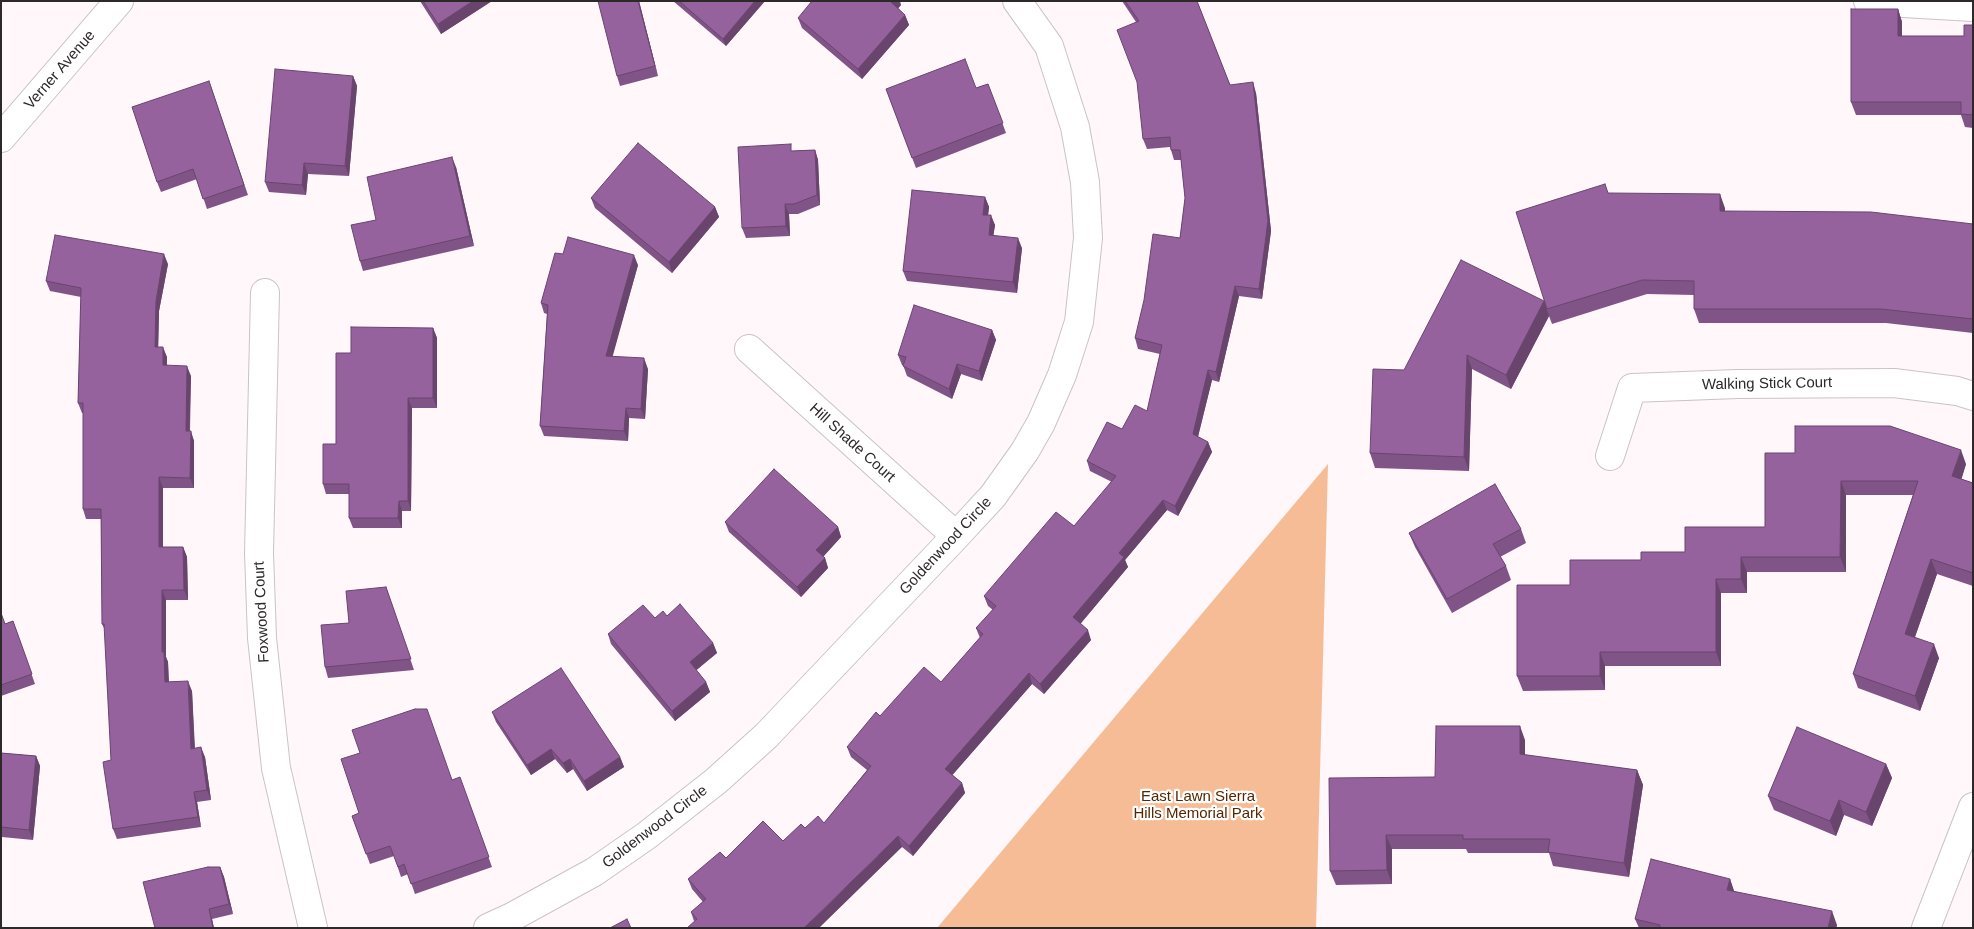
<!DOCTYPE html>
<html>
<head>
<meta charset="utf-8">
<style>
	body { margin:0 }
	#map { position:relative; width:1974px; height:929px; overflow:hidden; background:#fff7fa; font-family:Arial,sans-serif }
	canvas { display:block }
	.frame { position:absolute; inset:0; border:2px solid #2d292b; pointer-events:none }
</style>
</head>
<body>
<div id="map">
<canvas width="1974" height="929"></canvas>
<div class="frame"></div>
</div>
<script>
const g = document.querySelector('canvas').getContext('2d');
g.lineJoin = 'round';
function fill(path, color) { g.fillStyle = color; g.fill(path, 'evenodd'); }
const shape = rows => new Path2D(rows.map(r => 'M' + r).join(''));
function strokePath(path, color, width, dash) { g.strokeStyle = color; g.lineWidth = width; g.lineCap = dash ? 'butt' : 'round'; g.setLineDash(dash || []); g.stroke(path); }
function write(font, color, halo, rows, align = 'center') {
  g.font = font + ' Arial,sans-serif'; g.lineWidth = 4.5; g.setLineDash([]); g.textBaseline = 'middle'; g.strokeStyle = halo; g.fillStyle = color; for (const [text, x, y, turn = 0] of rows) {
    g.save(); g.translate(x, y); g.rotate((+turn || 0) * Math.PI / 180); g.textAlign = isNaN(turn) ? turn : align; if (halo) g.strokeText(text, 0, 0); g.fillText(text, 0, 0); g.restore();
  }
}
fill(shape([
	[1328,464,1316,928,937,928]
]), '#f5bc96');
const minor = shape([
	[1868,1,1973,7],
	[1,138,119,1],
	[265,293,259,553,262,638,276,768,313,928],
	[749,349,956,536],
	[1610,456,1632,388,1737,384,1894,383,1957,391,1973,396],
	[488,928,512,917,594,872,646,836,716,781,766,736,956,536,993,496,1025,451,1041,423,1062,375,1079,322,1088,238,1085,182,1075,127,1049,46,1017,1],
	[1926,928,1973,807]
]);
strokePath(minor, '#cbc2c5', 30);
strokePath(minor, '#fff', 28);
fill(shape([
	[420,1,492,1,441,34],
	[639,1,658,76,620,86,617,76],
	[673,1,765,1,726,46],
	[1122,1,1197,1,1230,85,1256,93,1271,231,1262,299,1239,296,1219,382,1212,380,1198,437,1208,442,1212,452,1178,516,1167,510,1125,560,1128,567,1080,624,1091,640,1044,694,1032,684,952,775,962,783,965,793,913,856,902,847,694,921,691,912,703,902,692,889,688,879,726,858,783,841,805,828,824,823,867,770,851,757,847,747,880,716,941,682,980,638,976,628,993,610,988,606,984,596,1074,526,1112,482,1090,471,1087,461,1122,429,1147,411,1160,354,1138,349,1135,338,1180,238,1185,198,1181,160,1174,160,1171,150,1170,147,1147,149,1143,139,1136,22],
	[901,5,898,8,905,15,909,25,862,79,802,28,798,18],
	[1898,9,1902,22,1902,36,1964,36,1973,25,1973,128,1965,127,1961,115,1856,115,1851,102],
	[353,76,357,86,349,176,308,174,306,195,269,192,265,182],
	[209,81,248,195,207,209,197,179,161,192,157,182],
	[988,84,1006,133,916,168,886,89,976,88],
	[815,150,818,160,820,205,798,214,789,214,790,236,746,238,742,228,793,151],
	[456,167,474,246,363,271,360,261,376,220],
	[1608,193,1725,208,1725,211,1973,224,1973,333,1886,323,1699,323,1694,309,1694,295,1647,294,1552,324,1549,316,1511,389,1472,369,1469,471,1375,468,1370,453,1404,370,1544,301],
	[985,197,989,207,988,215,995,225,993,236,1022,248,1017,293,907,281,903,271],
	[591,198,715,207,719,217,672,273,595,208],
	[563,254,638,265,612,356,648,369,645,419,629,418,628,441,544,436,540,426,547,314,544,313,541,303],
	[168,264,159,311,158,347,167,357,167,365,191,376,190,431,194,441,194,488,163,488,163,547,183,547,187,557,188,600,166,600,166,657,168,662,169,682,192,691,195,748,205,757,211,800,197,802,201,827,117,839,113,829,111,760,105,630,102,624,101,519,86,519,83,509,83,413,82,413,78,403,81,297,50,291,46,281],
	[433,328,437,338,437,408,412,408,411,511,402,511,402,528,353,528,349,518,349,494,326,494,323,484,336,444,351,353],
	[992,330,996,340,982,381,961,374,952,399,907,376,903,365,902,365,898,355],
	[1765,453,1966,464,1961,479,1973,483,1973,586,1937,574,1915,637,1939,658,1920,711,1858,688,1853,674,1913,495,1846,495,1846,572,1747,572,1747,593,1721,593,1721,666,1605,666,1605,690,1523,691,1517,676,1570,585,1641,560,1685,552,1765,527],
	[725,522,838,527,841,537,823,557,825,558,828,568,801,597,729,532],
	[1521,529,1526,543,1500,557,1506,566,1511,580,1452,613,1415,547,1409,533],
	[386,587,414,670,328,678,325,667,349,623],
	[1,613,5,624,13,621,35,684,1,696],
	[667,616,713,643,717,653,696,670,706,682,710,692,675,721,611,644,608,634,655,618],
	[492,712,620,757,624,767,587,791,573,769,567,773,555,759,531,775,496,722],
	[1525,740,1525,755,1637,770,1643,785,1629,877,1553,866,1549,853,1468,853,1466,849,1392,849,1392,884,1336,885,1330,871,1435,777],
	[1,753,36,756,40,766,33,840,2,837,1,841],
	[1886,764,1892,778,1872,826,1844,815,1836,836,1774,810,1768,796],
	[452,780,463,787,492,867,415,894,408,874,401,877,394,856,370,864,352,816],
	[220,867,224,877,233,914,212,919,214,928,155,928],
	[1730,879,1734,891,1837,925,1836,928,1639,928,1635,919]
]), '#815487');
fill(shape([
	[473,1,492,1,441,34,438,24],
	[638,1,639,1,658,76,655,66],
	[755,1,765,1,726,46,723,39],
	[892,1,900,1,901,5,895,12,891,2],
	[1898,9,1902,22,1902,50,1898,36],
	[905,15,909,25,862,79,858,69],
	[353,76,357,86,349,176,345,166],
	[1253,82,1256,93,1271,231,1262,299,1259,289],
	[815,150,818,160,820,205,817,195],
	[452,157,456,167,474,246,470,236],
	[304,163,308,174,306,195,302,185],
	[1720,194,1725,208,1725,225,1720,211],
	[985,197,989,207,987,225,983,215],
	[785,204,789,214,790,236,786,226],
	[715,207,719,217,672,273,669,262],
	[991,215,995,225,992,245,989,235],
	[1018,238,1022,248,1017,293,1013,282],
	[164,254,168,264,159,311,158,357,155,347,156,301],
	[634,255,638,265,610,366,606,356],
	[1235,286,1239,296,1219,382,1216,372],
	[1544,301,1549,316,1511,389,1506,375],
	[433,328,437,338,437,408,433,398],
	[992,330,996,340,982,381,979,371],
	[163,347,167,357,167,375,163,365],
	[1467,355,1472,369,1469,471,1464,457],
	[644,358,648,369,645,419,641,409],
	[957,364,961,374,952,399,949,389],
	[187,366,191,376,189,441,186,431],
	[1208,370,1212,380,1196,444,1193,434],
	[408,398,412,408,411,511,408,501],
	[626,408,629,418,628,441,624,431],
	[191,431,194,441,194,488,190,478],
	[1208,442,1212,452,1178,516,1175,506],
	[1961,450,1966,464,1958,491,1952,476],
	[159,477,163,488,163,557,159,547],
	[1841,481,1846,495,1846,572,1840,557],
	[1163,500,1167,510,1125,560,1128,567,1077,628,1073,617,1119,553],
	[399,501,402,511,402,528,398,518],
	[838,527,841,537,820,560,816,550],
	[183,547,187,557,188,600,184,590],
	[1741,557,1747,572,1747,593,1741,579],
	[825,558,828,568,801,597,797,587],
	[1931,559,1937,574,1911,648,1905,634],
	[1716,579,1721,593,1721,666,1716,652],
	[162,590,166,600,166,657,168,662,169,692,165,682,162,652],
	[1088,630,1091,640,1044,694,1040,684],
	[713,643,717,653,693,673,690,662],
	[1934,644,1939,658,1920,711,1915,696],
	[1600,652,1605,666,1605,690,1600,676],
	[1029,673,1032,684,949,779,945,769],
	[188,681,192,691,195,759,191,749],
	[706,682,710,692,675,721,672,711],
	[1520,726,1525,740,1525,768,1520,754],
	[201,747,205,757,211,800,207,790],
	[551,749,555,759,531,775,527,765],
	[36,756,40,766,33,840,29,830],
	[620,757,624,767,587,791,584,781],
	[570,759,573,769,567,773,563,763],
	[1886,764,1892,778,1872,826,1866,812],
	[1637,770,1643,785,1629,877,1624,863],
	[962,783,965,793,913,856,909,846],
	[194,792,197,802,201,827,198,817],
	[1839,800,1844,815,1836,836,1830,821],
	[1386,835,1392,849,1392,884,1387,870],
	[898,836,902,847,819,928,804,928],
	[220,867,224,877,233,914,229,904],
	[1730,879,1735,894,1727,890],
	[209,909,212,919,214,928,213,928],
	[1832,911,1837,925,1836,928,1828,928]
]), '#69456e');
const building = shape([
	[423,1,473,1,438,24,423,1],
	[598,1,638,1,655,66,617,76,598,1],
	[679,1,755,1,723,39,679,1],
	[812,1,892,1,891,2,905,15,858,69,798,18,812,1],
	[1125,1,1197,1,1230,85,1253,82,1268,221,1259,289,1235,286,1216,372,1208,370,1193,434,1208,442,1175,506,1163,500,1119,553,1124,557,1073,617,1088,630,1040,684,1029,673,945,769,962,783,909,846,898,836,804,928,687,928,697,919,691,912,706,899,688,879,720,852,726,858,763,821,783,841,801,824,805,828,818,816,824,823,871,766,847,747,876,712,880,716,924,667,941,682,983,634,976,628,996,606,984,596,1056,512,1074,526,1116,476,1087,461,1107,422,1122,429,1135,405,1147,411,1162,345,1135,338,1144,300,1153,234,1180,238,1185,198,1180,150,1171,150,1170,137,1143,139,1137,82,1117,30,1139,21,1125,1],
	[1851,9,1898,9,1898,36,1964,36,1964,25,1973,25,1973,115,1961,114,1961,102,1851,102,1851,9],
	[965,59,976,88,988,84,1003,123,912,158,886,89,965,59],
	[275,69,353,76,345,166,304,163,302,185,265,182,275,69],
	[209,81,244,185,203,199,193,169,157,182,132,107,209,81],
	[638,143,715,207,669,262,591,198,638,143],
	[791,144,791,151,815,150,817,195,794,204,785,204,786,226,742,228,738,147,791,144],
	[452,157,470,236,360,261,351,225,376,220,367,177,452,157],
	[1605,184,1608,193,1720,194,1720,211,1871,212,1973,224,1973,319,1881,309,1694,309,1694,281,1642,280,1547,309,1516,212,1605,184],
	[912,190,985,197,983,215,991,215,989,235,1018,238,1013,282,903,271,912,190],
	[55,235,164,254,156,301,155,347,163,347,163,365,187,366,186,431,191,431,190,478,159,477,159,547,183,547,184,590,162,590,162,652,164,652,165,682,188,681,191,749,201,747,207,790,194,792,198,817,113,829,103,762,111,760,104,624,102,624,101,509,83,509,83,403,78,403,81,288,46,281,55,235],
	[568,237,634,255,606,356,644,358,641,409,626,408,624,431,540,426,548,305,541,303,555,253,563,254,568,237],
	[1461,260,1544,301,1506,375,1467,355,1464,457,1370,453,1373,369,1404,370,1461,260],
	[914,305,992,330,979,371,957,364,949,389,903,366,906,357,898,355,914,305],
	[351,327,433,328,433,398,408,398,408,501,399,501,398,518,349,518,349,484,323,484,323,444,336,444,336,353,351,353,351,327],
	[1795,426,1890,426,1961,450,1952,476,1973,483,1973,573,1931,559,1905,634,1934,644,1915,696,1853,674,1918,481,1841,481,1840,557,1741,557,1741,579,1716,579,1716,652,1600,652,1600,676,1517,676,1517,585,1570,585,1570,560,1641,560,1641,552,1685,552,1685,527,1765,527,1765,453,1795,453,1795,426],
	[774,469,838,527,816,550,825,558,797,587,725,522,774,469],
	[1495,484,1521,529,1493,544,1506,566,1447,599,1409,533,1495,484],
	[386,587,411,659,325,667,321,625,349,623,346,591,386,587],
	[680,604,713,643,690,662,706,682,672,711,608,634,643,605,655,618,663,611,667,616,680,604],
	[1,613,5,624,13,621,32,674,1,685,1,613],
	[561,668,620,757,584,781,570,759,563,763,551,749,527,765,492,712,561,668],
	[415,709,427,709,452,780,460,777,489,857,411,884,404,864,398,867,390,846,366,854,352,816,359,813,341,759,360,753,352,730,415,709],
	[1436,726,1520,726,1520,754,1637,770,1624,863,1548,852,1550,839,1463,839,1463,835,1386,835,1387,870,1330,871,1329,778,1435,777,1436,726],
	[1797,727,1886,764,1866,812,1839,800,1830,821,1768,796,1797,727],
	[1,753,36,756,29,830,1,827,1,753],
	[1651,859,1730,879,1727,890,1832,911,1828,928,1660,928,1660,925,1635,919,1651,859],
	[208,867,220,867,229,904,209,909,213,928,155,928,143,882,208,867],
	[627,919,631,928,610,928,627,919]
]);
fill(building, '#96629d');
strokePath(building, '#69456e', 1);
write('15px', '#2d292b', '#fff', [
	["Verner Avenue",60,70,-49],
	["Walking Stick Court",1767,384,-1],
	["Hill Shade Court",852,443,42],
	["Goldenwood Circle",946,546,-47],
	["Foxwood Court",262,612,-93],
	["Goldenwood Circle",655,827,-37]
]);
write('15px', '#542701', '#fff', [
	["East Lawn Sierra",1198,797],
	["Hills Memorial Park",1198,814]
]);
</script>
</body>
</html>
